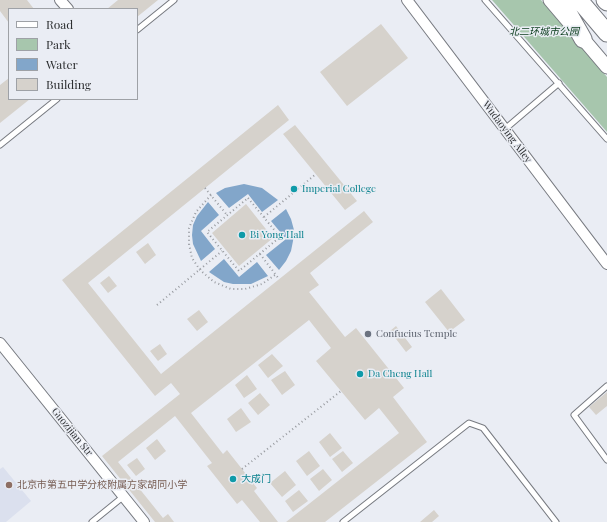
<!DOCTYPE html>
<html>
<head>
<meta charset="utf-8">
<style>
	body { margin:0 }
	#map { position:relative; width:607px; height:522px; overflow:hidden; background:#eaedf4; font-family:"Playfair Display",serif }
	canvas { display:block }
	.legend { position:absolute; left:8px; top:8px; width:130px; height:92px; box-sizing:border-box; background:#eaedf4; border:1px solid #9ea1a6; margin:0; padding:5px 7px; list-style:none; font-size:12px; color:#2c2e30 }
	.legend li { display:flex; align-items:center; gap:8px; height:20px }
	.legend b { width:20px; border:1px solid #9ea1a6 }
</style>
</head>
<body>
<div id="map">
<canvas width="607" height="522"></canvas>
<ul class="legend">
<li><b style="height:5px;background:#fff"></b>Road</li>
<li><b style="height:11px;background:#a7c6ad"></b>Park</li>
<li><b style="height:11px;background:#82a6ca"></b>Water</li>
<li><b style="height:11px;background:#d6d2cc"></b>Building</li>
</ul>
</div>
<script>
const g = document.querySelector('canvas').getContext('2d');
g.lineJoin = 'round';
function fill(path, color) { g.fillStyle = color; g.fill(path, 'evenodd'); }
const shape = rows => new Path2D(rows.map(r => 'M' + r).join(''));
function strokePath(path, color, width, dash) { g.strokeStyle = color; g.lineWidth = width; g.lineCap = dash ? 'butt' : 'round'; g.setLineDash(dash || []); g.stroke(path); }
function write(font, color, halo, rows, align = 'center') {
  g.font = font + ' "Playfair Display","Noto Sans SC",serif'; g.lineWidth = 3; g.setLineDash([]); g.textBaseline = 'middle'; g.strokeStyle = halo; g.fillStyle = color; for (const [text, x, y, turn = 0] of rows) {
    g.save(); g.translate(x, y); g.rotate((+turn || 0) * Math.PI / 180); g.textAlign = isNaN(turn) ? turn : align; if (halo) g.strokeText(text, 0, 0); g.fillText(text, 0, 0); g.restore();
  }
}
fill(shape([
	[3,467,31,501,6,522,0,522,0,469]
]), '#dbe0ee');
fill(shape([
	[492,0,541,0,607,77,607,132]
]), '#a7c6ad');
fill(shape([
	[244,184,262,188,278,200,262,212,248,194,229,208,216,193,225,188],
	[208,202,219,215,201,231,215,249,201,261,193,244,192,235,193,225,197,216],
	[286,209,291,219,294,230,293,241,291,251,286,261,279,270,266,255,286,239,271,221],
	[224,259,239,277,257,262,268,276,251,284,233,284,224,282,209,272]
]), '#82a6ca');
fill(shape([
	[0,0,27,0,34,9,9,9,9,23,0,11],
	[118,0,158,0,137,17,137,9,107,9],
	[381,24,408,58,347,106,320,72],
	[9,78,9,99,30,99,0,123,0,85],
	[278,105,289,120,88,283,161,374,364,211,373,222,310,273,319,285,309,292,345,337,356,328,404,388,393,397,427,442,325,522,286,522,399,433,379,408,365,420,316,361,331,348,309,320,191,413,223,454,227,450,257,488,254,491,278,522,260,522,242,500,237,504,207,466,212,463,175,416,118,462,163,518,168,514,174,522,155,522,102,456,180,394,171,383,155,396,62,280],
	[295,125,357,201,345,210,283,134],
	[246,204,273,238,239,266,212,233],
	[148,243,156,255,145,264,136,252],
	[109,276,117,286,108,293,100,283],
	[441,289,465,320,449,332,425,302],
	[199,310,208,322,197,331,187,319],
	[396,326,412,347,406,352,390,331],
	[160,344,167,354,158,361,150,351],
	[272,354,283,366,268,378,258,365],
	[285,371,295,385,282,395,271,380],
	[247,375,257,389,244,398,235,385],
	[607,392,607,406,596,415,589,407],
	[260,393,270,405,258,415,248,403],
	[241,408,251,422,236,432,227,419],
	[330,433,342,448,330,457,319,442],
	[157,439,166,451,155,460,146,448],
	[309,451,320,466,307,476,296,461],
	[343,451,353,463,342,472,332,459],
	[137,458,145,469,136,476,127,465],
	[323,469,332,480,319,491,310,479],
	[285,471,296,485,282,497,270,483],
	[299,490,308,501,293,512,285,501],
	[434,510,439,516,432,522,420,522]
]), '#d6d2cc');
const service = shape([
	[485,0,607,139],
	[137,30,174,0],
	[505,129,559,83],
	[0,145,57,99],
	[607,386,574,415,607,460],
	[92,522,124,496],
	[343,522,469,423,483,428,556,522]
]);
const minor = shape([
	[60,0,68,9],
	[407,0,607,264],
	[0,343,144,522]
]);
const tertiary = shape([
	[550,0,607,67]
]);
const trunk = shape([
	[561,0,583,39],
	[579,0,607,33],
	[605,0,607,2]
]);
strokePath(service, '#777a80', 7);
strokePath(minor, '#777a80', 12);
strokePath(tertiary, '#777a80', 15);
strokePath(trunk, '#777a80', 19);
strokePath(shape([
	[205,188,227,215],
	[211,195,196,212,189,228,189,244,192,258,200,270,214,282,231,289,245,289,262,284,275,275],
	[248,198,280,237,239,271,207,232,248,198],
	[264,217,316,174],
	[260,254,279,279],
	[157,305,222,251],
	[242,469,341,391]
]), '#989ba0', 2, [1, 3]);
strokePath(service, '#fff', 5);
strokePath(minor, '#fff', 10);
strokePath(tertiary, '#fff', 13);
strokePath(trunk, '#fff', 17);
for (const [x, y, r, color] of [
	[294,189,4,"#0f9aa8"],
	[242,235,4,"#0f9aa8"],
	[368,334,4,"#6b7280"],
	[360,374,4,"#0f9aa8"],
	[233,479,4,"#0f9aa8"],
	[9,485,4,"#8d6e63"]
]) { const dot = new Path2D(); dot.arc(x, y, r, 0, 2 * Math.PI); g.fillStyle = color; g.fill(dot); strokePath(dot, '#eaedf4', 1.5); }
write('italic 10px', '#073a19', '#eaedf4', [
	["北二环城市公园",544,32]
]);
write('10px', '#2c2e30', '#eaedf4', [
	["Wudaoying Alley",507,132,53],
	["Guozijian Str",72,432,51]
]);
write('10px', '#0d838f', '#eaedf4', [
	["Imperial College",302,189],
	["Bi Yong Hall",250,235],
	["Da Cheng Hall",368,374],
	["大成门",241,479]
], 'left');
write('10px', '#5b616d', '#eaedf4', [
	["Confucius Temple",376,334]
], 'left');
write('10px', '#785e54', '#eaedf4', [
	["北京市第五中学分校附属方家胡同小学",17,485]
], 'left');
</script>
</body>
</html>
